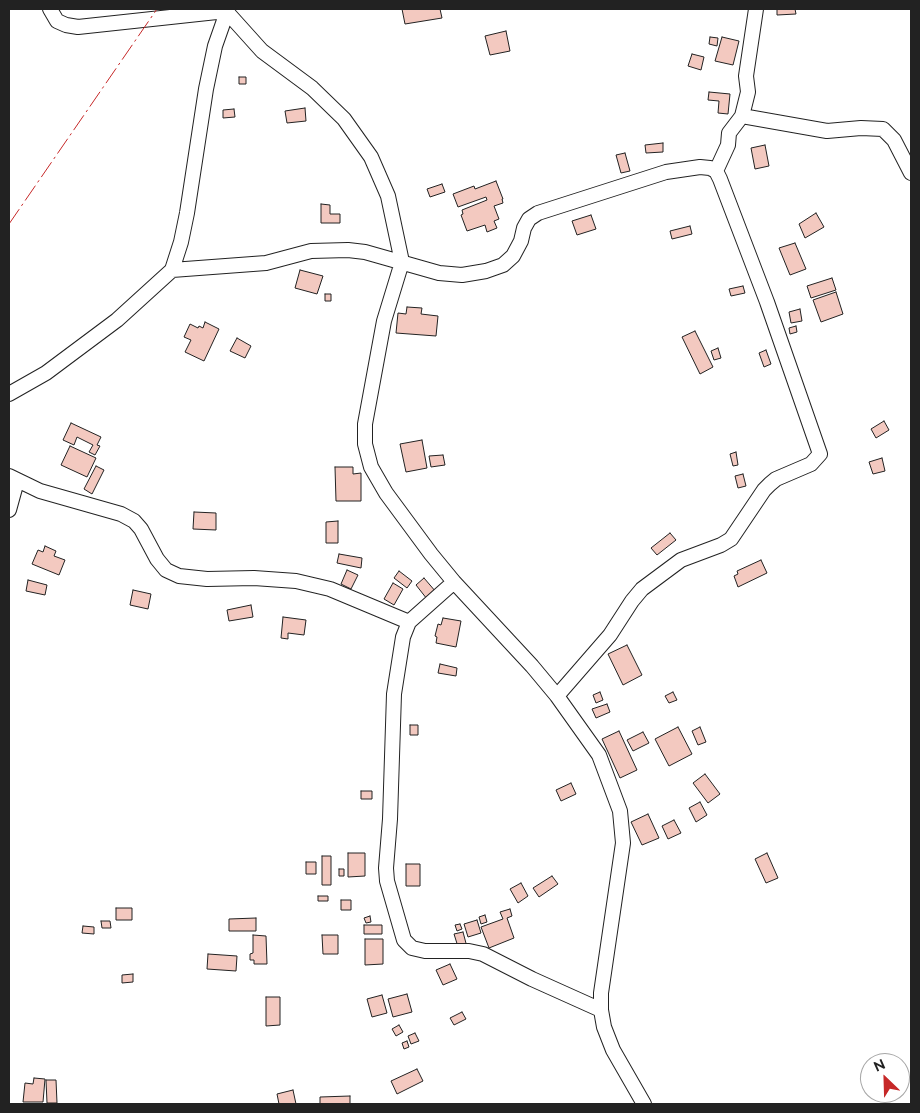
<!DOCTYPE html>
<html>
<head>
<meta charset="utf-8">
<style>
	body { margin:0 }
	#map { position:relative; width:920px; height:1113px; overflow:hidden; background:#fff; font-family:Raleway,sans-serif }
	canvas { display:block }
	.frame { position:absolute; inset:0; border:10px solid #222; pointer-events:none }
	.north { position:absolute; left:860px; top:1053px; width:50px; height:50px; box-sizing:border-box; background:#fff; border:1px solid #a7a7a7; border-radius:50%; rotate:336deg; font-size:14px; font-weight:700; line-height:20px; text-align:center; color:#222 }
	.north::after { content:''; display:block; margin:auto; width:18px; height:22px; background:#c62828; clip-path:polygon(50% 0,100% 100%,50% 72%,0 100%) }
</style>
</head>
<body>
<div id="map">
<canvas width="920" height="1113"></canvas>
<div class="frame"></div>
<div class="north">N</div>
</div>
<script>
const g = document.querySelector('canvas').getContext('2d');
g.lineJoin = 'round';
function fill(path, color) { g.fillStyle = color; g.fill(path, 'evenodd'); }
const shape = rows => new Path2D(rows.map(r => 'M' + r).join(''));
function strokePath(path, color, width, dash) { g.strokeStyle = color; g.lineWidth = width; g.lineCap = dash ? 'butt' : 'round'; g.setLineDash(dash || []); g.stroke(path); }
const building = shape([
	[402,9,440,9,442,18,405,24,402,9],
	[777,9,795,9,796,14,777,15,777,9],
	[506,31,510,51,490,55,485,36,506,31],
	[710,37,718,38,717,46,709,44,710,37],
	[722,37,739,41,733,65,715,61,722,37],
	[692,54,704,57,701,70,688,66,692,54],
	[239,77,246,77,246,84,239,84,239,77],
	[709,92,730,94,728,114,718,113,719,101,708,100,709,92],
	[305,108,306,121,287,123,285,111,305,108],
	[234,109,235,117,223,118,223,110,234,109],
	[663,143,663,152,646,153,645,145,663,143],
	[765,145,769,166,755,169,751,148,765,145],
	[625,153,630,171,621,173,616,155,625,153],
	[496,181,503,199,502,199,503,203,494,206,499,219,494,221,497,228,487,232,485,225,467,231,461,215,463,214,462,210,487,200,486,197,458,207,453,194,474,186,475,189,496,181],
	[442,184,445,192,430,197,427,189,442,184],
	[321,204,330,205,330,214,340,214,340,223,321,223,321,204],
	[816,213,824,227,805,238,799,224,816,213],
	[591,215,596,229,577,235,572,221,591,215],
	[690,226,692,234,672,239,670,231,690,226],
	[795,243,806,269,790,275,779,248,795,243],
	[300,270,323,276,317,294,295,288,300,270],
	[832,278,836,290,811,298,807,286,832,278],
	[743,286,745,293,731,296,729,289,743,286],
	[836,292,843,314,821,322,813,300,836,292],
	[325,294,331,294,331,301,325,301,325,294],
	[407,307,422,308,421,314,438,316,436,336,396,333,398,313,406,314,407,307],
	[800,309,802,321,791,323,789,312,800,309],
	[205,322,219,329,204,361,185,352,191,340,184,337,190,324,198,328,199,326,203,328,205,322],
	[796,326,797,332,790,334,789,328,796,326],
	[695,331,713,367,700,374,682,337,695,331],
	[237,338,251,346,245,358,230,351,237,338],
	[718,348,721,358,714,360,711,351,718,348],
	[766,350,771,364,764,367,759,353,766,350],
	[884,421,889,430,876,438,871,429,884,421],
	[71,423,101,437,97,445,100,446,95,455,89,452,93,445,77,437,74,445,63,440,71,423],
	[422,440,427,468,406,472,400,444,422,440],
	[70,446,96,458,87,477,61,465,70,446],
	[736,452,738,465,733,466,730,454,736,452],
	[443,455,445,465,431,467,429,456,443,455],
	[882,458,885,471,873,474,869,462,882,458],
	[96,466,104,470,92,494,84,489,96,466],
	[335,467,353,467,353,474,361,473,361,501,336,501,335,467],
	[743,474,746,486,738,488,735,476,743,474],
	[194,512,216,513,216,530,193,529,194,512],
	[338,521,338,543,326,543,326,522,338,521],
	[670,533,676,540,657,555,651,548,670,533],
	[45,546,56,551,54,556,65,560,59,575,32,564,38,550,43,552,45,546],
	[339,554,362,558,361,568,337,563,339,554],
	[761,560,767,573,738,587,734,576,738,574,737,571,761,560],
	[347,570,358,575,351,589,341,584,347,570],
	[399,571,412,581,407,588,394,578,399,571],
	[424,578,436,592,427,599,416,585,424,578],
	[28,580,47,585,45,595,26,591,28,580],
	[393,583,403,589,394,605,384,599,393,583],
	[133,590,151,594,148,609,130,605,133,590],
	[251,605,253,617,229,621,227,610,251,605],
	[283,617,306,620,304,635,288,633,288,639,281,638,283,617],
	[443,618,461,621,456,647,436,643,437,637,435,636,438,624,441,625,443,618],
	[627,645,642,675,623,685,608,654,627,645],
	[440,664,457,668,456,676,438,673,440,664],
	[600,692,603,700,596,703,593,695,600,692],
	[673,692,677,700,669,703,665,696,673,692],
	[607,704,610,712,596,718,592,709,607,704],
	[410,725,418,725,418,735,410,735,410,725],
	[678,727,692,754,669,766,655,739,678,727],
	[700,727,706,742,698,745,692,731,700,727],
	[619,731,637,770,620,778,602,739,619,731],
	[643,732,649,743,633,751,627,740,643,732],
	[705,774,720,794,708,803,693,783,705,774],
	[571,783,576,794,561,801,556,790,571,783],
	[361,791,372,791,372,799,361,799,361,791],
	[700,802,707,815,696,822,689,808,700,802],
	[648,814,659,838,642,845,631,822,648,814],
	[674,820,681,833,668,839,662,826,674,820],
	[348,853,365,853,365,876,348,877,348,853],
	[767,853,778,878,766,883,755,859,767,853],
	[322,856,331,856,331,885,322,885,322,856],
	[306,862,316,862,316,874,306,874,306,862],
	[406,864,420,864,420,886,406,886,406,864],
	[339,869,344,869,344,876,339,876,339,869],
	[552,876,558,884,539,897,533,888,552,876],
	[521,883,528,896,518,903,510,889,521,883],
	[318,896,328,896,328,901,318,901,318,896],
	[341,900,351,900,351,910,341,910,341,900],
	[116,908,132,908,132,920,116,920,116,908],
	[510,909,512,916,507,918,514,938,489,948,481,927,503,919,500,912,510,909],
	[485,915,487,922,481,924,479,917,485,915],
	[370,916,371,922,366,923,364,918,370,916],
	[256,918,256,931,229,931,229,919,256,918],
	[477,920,481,933,468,937,464,924,477,920],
	[101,921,110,921,111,928,102,928,101,921],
	[460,924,462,929,457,931,455,925,460,924],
	[364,925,382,925,382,934,364,934,364,925],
	[83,926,94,927,94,934,82,933,83,926],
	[463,932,467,947,459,950,454,934,463,932],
	[253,935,266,936,267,964,254,964,254,960,250,960,250,954,253,953,253,935],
	[322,935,338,935,338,954,323,954,322,935],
	[365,939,383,939,383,964,365,965,365,939],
	[208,954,237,956,236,971,207,969,208,954],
	[450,964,457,979,443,985,436,970,450,964],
	[133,974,133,982,122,983,122,975,133,974],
	[407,994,412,1012,393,1017,388,999,407,994],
	[382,995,387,1013,372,1017,367,999,382,995],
	[266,997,280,997,280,1025,266,1026,266,997],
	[462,1012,466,1019,454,1025,450,1018,462,1012],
	[399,1025,403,1032,396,1036,392,1029,399,1025],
	[415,1033,419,1041,411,1044,408,1036,415,1033],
	[407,1041,409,1047,404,1049,402,1043,407,1041],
	[417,1069,423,1081,397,1094,391,1081,417,1069],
	[34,1078,45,1079,43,1102,23,1102,25,1083,33,1084,34,1078],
	[46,1080,56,1080,57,1103,47,1103,46,1080],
	[293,1090,296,1104,279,1104,277,1094,293,1090],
	[350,1096,350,1104,353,1104,320,1104,320,1097,350,1096]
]);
fill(building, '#f3c9c0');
strokePath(building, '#222', 1);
const street = shape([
	[50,9,57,21,66,25,78,27,226,11,262,51,312,88,344,119,371,157,388,196,402,262,384,321,365,424,365,444,371,467,386,493,431,554,454,582,532,666,557,696,599,755,620,811,623,843,601,993,601,1010,604,1027,613,1050,644,1104],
	[742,116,827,131,861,128,883,129,894,140,911,173],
	[716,171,728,145,729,133,742,116,748,92,746,76,756,9],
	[172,270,266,263,311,251,348,250,365,252,439,273,462,275,486,271,503,265,513,256,521,241,524,228,529,219,538,213,666,172,700,167,710,168,716,171,720,179,767,302,820,454,811,464,776,479,770,484,764,490,731,539,721,545,681,560,642,589,632,601,610,635,557,696],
	[9,394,46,373,117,320,172,270,181,242,187,213,206,89,215,46,228,9],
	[9,476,40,491,121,514,134,521,141,529,157,559,166,570,179,576,207,579,254,578,296,581,330,589,409,622],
	[9,510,17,481],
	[454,582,409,622,403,637,394,694,390,819,386,868,387,881,404,940,412,948,425,951,469,951,483,954,532,979,601,1010]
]);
strokePath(street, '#222', 16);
strokePath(street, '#fff', 14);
strokePath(shape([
	[9,224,157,9]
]), '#c62828', 1, [18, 4, 2.5, 4]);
</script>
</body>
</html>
